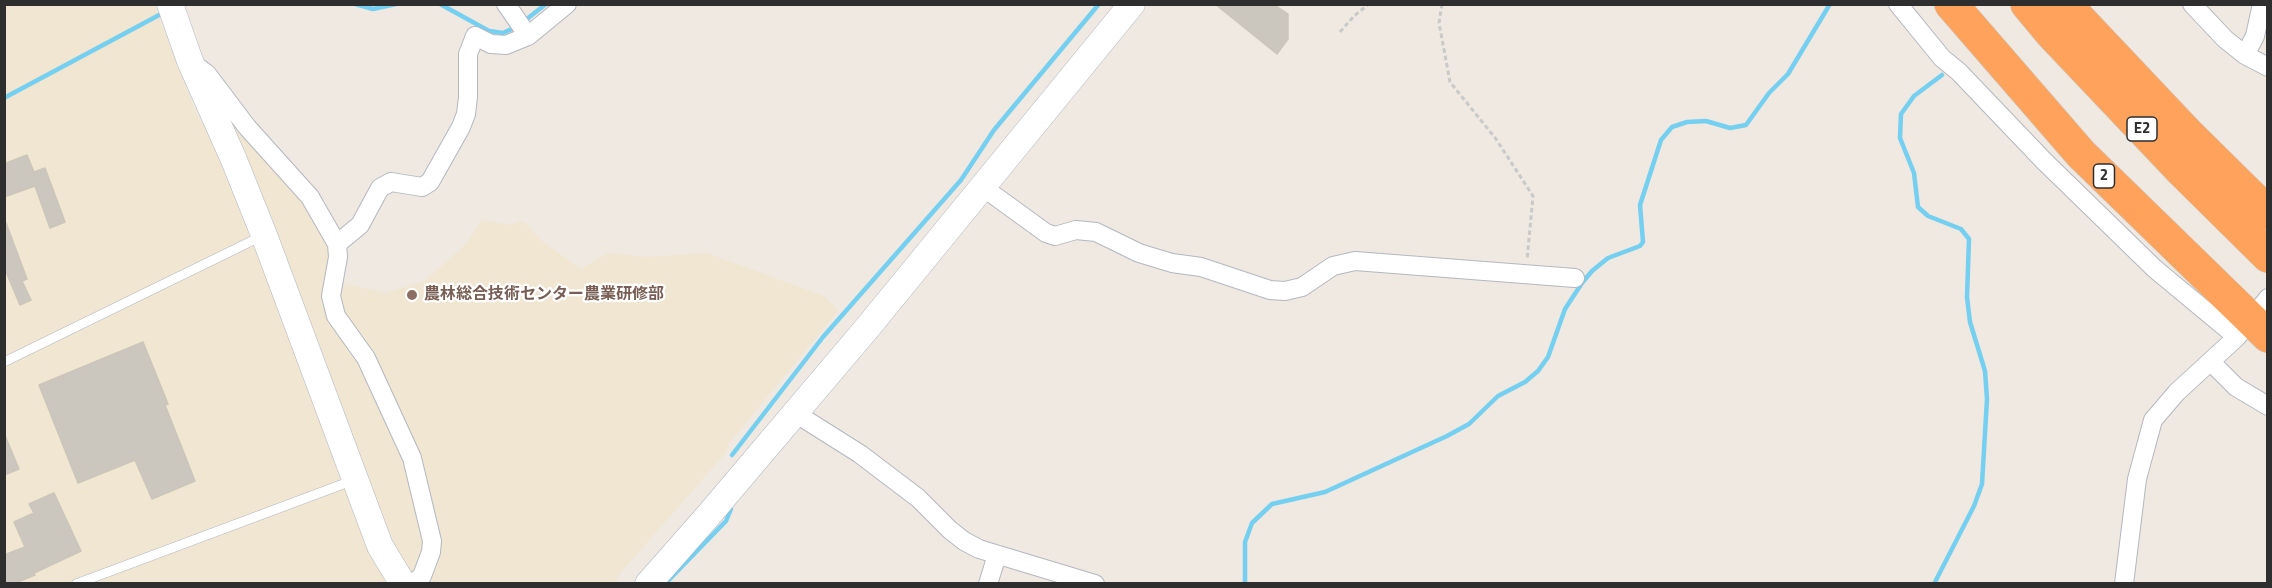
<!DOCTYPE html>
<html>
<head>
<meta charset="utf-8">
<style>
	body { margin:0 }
	#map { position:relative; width:2272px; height:588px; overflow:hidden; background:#efe9e1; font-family:"Titillium Web",sans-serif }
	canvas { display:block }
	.frame { position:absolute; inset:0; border:6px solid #2e2e2e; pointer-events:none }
</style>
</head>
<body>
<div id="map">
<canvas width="2272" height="588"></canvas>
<div class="frame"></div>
</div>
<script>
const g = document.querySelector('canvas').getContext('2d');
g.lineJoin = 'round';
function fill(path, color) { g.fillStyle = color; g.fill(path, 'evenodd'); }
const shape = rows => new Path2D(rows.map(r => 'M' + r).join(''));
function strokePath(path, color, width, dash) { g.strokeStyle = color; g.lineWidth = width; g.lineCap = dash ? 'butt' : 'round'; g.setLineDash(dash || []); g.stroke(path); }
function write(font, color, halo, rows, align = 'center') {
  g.font = font + ' "Titillium Web","Noto Sans JP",sans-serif'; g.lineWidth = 4.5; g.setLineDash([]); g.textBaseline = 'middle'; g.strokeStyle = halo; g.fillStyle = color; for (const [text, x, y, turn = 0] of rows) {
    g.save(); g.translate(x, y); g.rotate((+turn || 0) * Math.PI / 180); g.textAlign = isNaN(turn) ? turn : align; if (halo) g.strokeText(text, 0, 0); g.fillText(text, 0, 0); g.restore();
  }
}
fill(shape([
	[4,5,154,5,200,122,234,125,299,194,331,245,328,280,386,293,425,281,467,243,482,220,509,225,523,221,542,241,581,269,608,253,647,257,707,253,826,297,838,311,730,442,723,456,623,570,614,583,435,584,431,579,424,584,5,583]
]), '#f0e6d1');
strokePath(shape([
	[355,4,373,9,396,4],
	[440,4,489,31,503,33,516,27],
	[523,22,546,4],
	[4,98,161,14],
	[732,455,823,337,961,180,994,130,1099,4],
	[665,584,726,521,731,509],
	[1245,584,1245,542,1252,523,1272,504,1325,492,1447,436,1469,424,1498,396,1525,382,1538,371,1548,357,1565,309,1582,283,1592,271,1608,258,1640,246,1643,242,1640,205,1661,140,1672,127,1687,122,1706,121,1730,128,1746,125,1769,93,1788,74,1830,4],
	[1934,584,1974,506,1982,484,1987,399,1985,371,1970,322,1967,297,1969,239,1961,229,1928,216,1918,207,1914,173,1900,138,1901,114,1914,96,1942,75]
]), '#75cff0', 4.5);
const building = shape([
	[1215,4,1273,4,1288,14,1288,39,1277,54,1215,4],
	[27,155,34,172,45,168,65,222,50,228,35,186,4,197,4,164,27,155],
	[6,223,27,279,22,281,31,300,20,305,4,267,6,223],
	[143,342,168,404,165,405,195,481,152,499,135,460,78,483,39,385,143,342],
	[4,433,19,469,4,475,4,433],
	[54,493,81,551,34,573,35,575,13,584,4,584,4,555,25,547,14,522,34,513,29,504,54,493]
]);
fill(building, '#cbc7bf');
strokePath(building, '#cbc5ba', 1.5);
const lane = shape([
	[4,362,262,236],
	[76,584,354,480]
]);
const street = shape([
	[506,4,528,36],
	[1898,4,1942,58,1959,72,2044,161,2155,269,2237,337],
	[2192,4,2225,39,2245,55,2268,67],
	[2245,55,2255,36,2262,4],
	[199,68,207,74,247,127,310,197,337,244,338,257,331,296,336,316,366,358,412,458,432,541,431,552,422,576,412,584],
	[984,188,1046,233,1055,236,1076,230,1096,232,1139,253,1172,263,1201,267,1270,290,1285,291,1302,287,1333,266,1355,261,1575,278],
	[337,244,360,225,380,188,391,182,422,187,430,182,461,127,466,114,468,97,468,54,475,36,491,44,506,45,528,36,567,4],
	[2211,362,2236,387,2268,406],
	[795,413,860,454,918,498,950,530,964,541,979,549,1095,584],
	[988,584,997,555],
	[2124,584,2137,479,2153,420,2177,392,2237,337,2268,298]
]);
const secondary = shape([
	[170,4,190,61,234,160,264,235,380,546,403,584],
	[648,584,707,517,868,327,1132,4]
]);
const highway = shape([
	[1951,4,2081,154,2268,336],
	[2027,4,2052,34,2181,170,2268,256],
	[2065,4,2187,133,2268,213]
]);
strokePath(lane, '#b4b7c1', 10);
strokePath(street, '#b4b7c1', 20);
strokePath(secondary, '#b4b7c1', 27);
strokePath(highway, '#c9c9c9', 34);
strokePath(shape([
	[1442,4,1439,23,1450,82,1496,139,1533,196,1527,260],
	[1340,32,1354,16,1369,4]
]), '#c9c9c9', 3, [4.5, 3]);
strokePath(lane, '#fff', 9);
strokePath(street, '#fff', 18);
strokePath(secondary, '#fff', 26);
strokePath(highway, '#ffa35c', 33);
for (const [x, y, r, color] of [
	[412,295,6,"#8d6e63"]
]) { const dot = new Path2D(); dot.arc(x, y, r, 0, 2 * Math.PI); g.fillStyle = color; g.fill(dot); strokePath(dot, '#fff', 2); }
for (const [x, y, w] of [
	[2142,129,30],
	[2104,176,21]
]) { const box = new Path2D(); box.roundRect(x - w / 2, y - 12, w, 24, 4.5); g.fillStyle = '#fff'; g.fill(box); strokePath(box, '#2e2e2e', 1.5); }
write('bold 15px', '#2e2e2e', null, [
	["E2",2142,129],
	["2",2104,176]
]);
write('bold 16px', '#785e54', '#fff', [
	["農林総合技術センター農業研修部",424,295]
], 'left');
</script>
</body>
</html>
